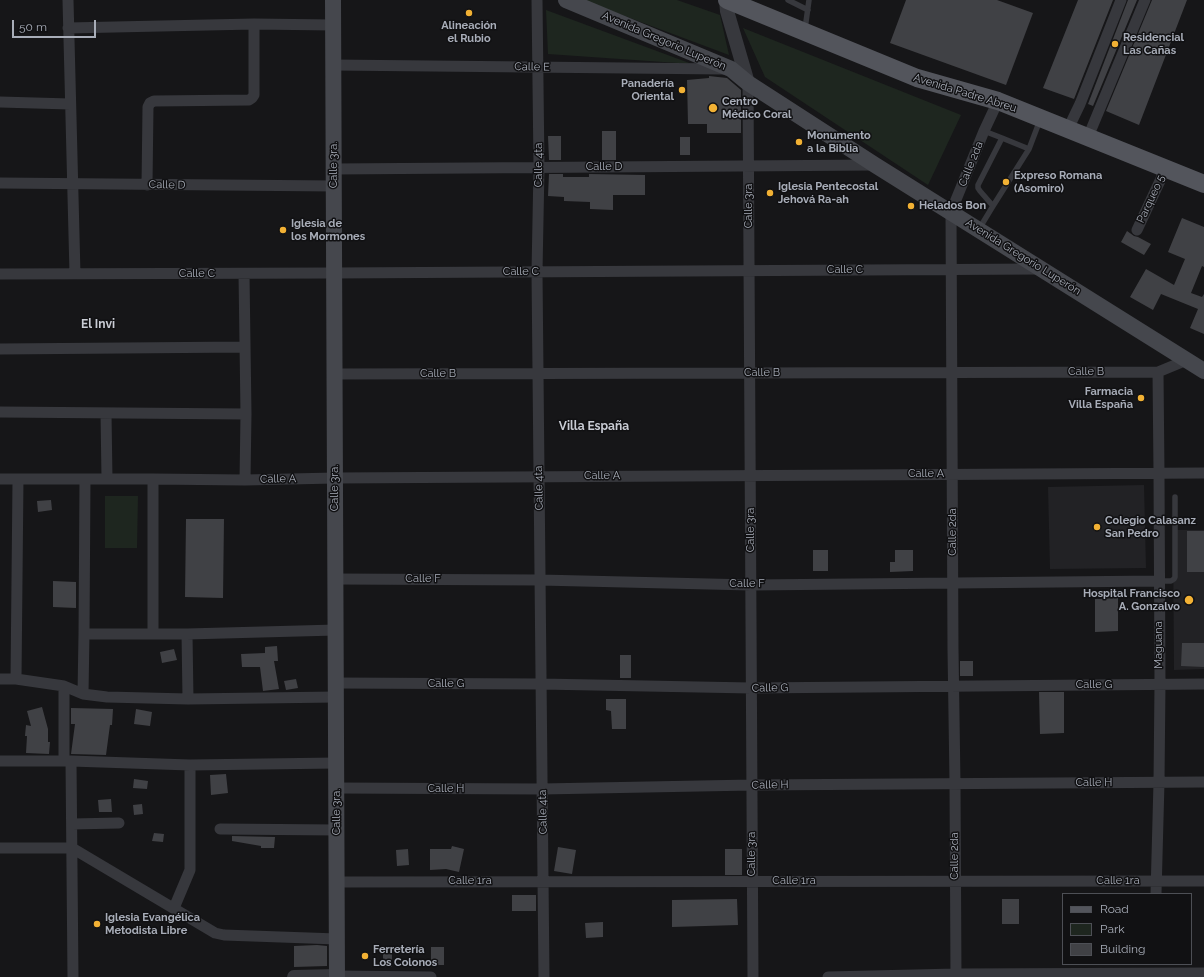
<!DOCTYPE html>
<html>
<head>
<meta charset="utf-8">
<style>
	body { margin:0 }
	#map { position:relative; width:1204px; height:977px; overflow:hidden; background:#161618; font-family:Raleway,sans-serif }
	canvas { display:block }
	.legend { position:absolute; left:1062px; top:893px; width:130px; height:72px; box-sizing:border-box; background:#111113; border:1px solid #4d4f55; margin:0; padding:5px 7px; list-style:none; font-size:12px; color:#a8adb8 }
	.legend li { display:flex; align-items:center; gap:8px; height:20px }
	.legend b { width:20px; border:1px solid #4d4f55 }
	.scale { position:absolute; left:12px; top:20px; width:84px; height:18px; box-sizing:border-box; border:2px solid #a8adb8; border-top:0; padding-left:5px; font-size:12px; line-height:14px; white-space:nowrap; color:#a8adb8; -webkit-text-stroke:3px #111113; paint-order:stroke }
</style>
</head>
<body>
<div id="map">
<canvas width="1204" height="977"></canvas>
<ul class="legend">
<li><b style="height:5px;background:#53555c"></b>Road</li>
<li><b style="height:11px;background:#1e261f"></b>Park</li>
<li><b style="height:11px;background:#404145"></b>Building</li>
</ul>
<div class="scale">50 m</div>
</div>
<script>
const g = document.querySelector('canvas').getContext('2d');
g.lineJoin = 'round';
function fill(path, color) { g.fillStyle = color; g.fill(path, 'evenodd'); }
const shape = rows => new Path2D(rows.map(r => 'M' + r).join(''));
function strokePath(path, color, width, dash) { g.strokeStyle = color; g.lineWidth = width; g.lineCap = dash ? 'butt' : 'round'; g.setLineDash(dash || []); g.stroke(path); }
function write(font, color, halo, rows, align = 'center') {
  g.font = font + ' Raleway,sans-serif'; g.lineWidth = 3; g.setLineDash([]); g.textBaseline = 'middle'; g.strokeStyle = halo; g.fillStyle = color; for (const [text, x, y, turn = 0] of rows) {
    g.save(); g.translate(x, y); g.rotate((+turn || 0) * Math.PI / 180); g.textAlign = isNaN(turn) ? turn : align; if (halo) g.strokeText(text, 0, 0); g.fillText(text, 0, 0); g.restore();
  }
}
fill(shape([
	[1144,485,1146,568,1050,569,1048,487],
	[1173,530,1204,530,1204,669,1174,670]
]), '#222225');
fill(shape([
	[582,0,677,0,720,15,729,55],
	[546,10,692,64,548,54],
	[743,28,961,115,928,185,765,77],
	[105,496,138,496,137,548,105,548]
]), '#1e261f');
fill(shape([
	[906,0,997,0,1033,13,1006,85,890,43],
	[1078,0,1113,0,1074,99,1043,88],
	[1128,0,1137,0,1093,106,1088,104],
	[1152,0,1187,0,1139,125,1106,111],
	[709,76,727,78,741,90,741,133,707,133,707,124,688,124,687,80,709,78],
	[602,131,616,131,616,160,602,160],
	[548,136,561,136,561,160,549,160],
	[680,137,690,137,690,155,680,155],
	[549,174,563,174,563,177,589,177,589,174,645,175,645,195,613,195,613,210,590,209,590,202,564,201,564,197,548,196],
	[1182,218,1204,227,1204,267,1202,266,1191,293,1202,297,1204,294,1204,334,1190,328,1198,309,1161,294,1153,310,1130,297,1146,269,1174,285,1185,259,1168,252],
	[1127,231,1134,236,1138,237,1151,244,1144,255,1121,242],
	[51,500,52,510,38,512,37,501],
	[186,519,224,519,223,598,185,597],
	[1187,531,1204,531,1204,572,1187,572],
	[813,550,828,550,828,571,813,571],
	[895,550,913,550,913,571,890,572,890,562,895,562],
	[53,581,76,582,76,608,53,607],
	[1118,598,1118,631,1095,632,1095,599],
	[1182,643,1204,643,1204,667,1181,666],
	[277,646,278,661,274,661,279,689,263,691,260,667,242,667,241,654,265,653,265,647],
	[174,649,177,660,162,663,160,652],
	[620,655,631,655,631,678,620,678],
	[960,661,973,661,973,676,960,676],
	[296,679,298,688,286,690,284,681],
	[1039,692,1064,692,1064,733,1040,734],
	[606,699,626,699,626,729,612,729,611,711,606,710],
	[42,707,48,729,48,742,50,742,49,754,26,753,27,736,25,736,26,725,31,726,27,711],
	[71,708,113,709,112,725,110,725,106,755,71,754,75,724,71,724],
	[136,709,152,712,150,726,134,724],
	[226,774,228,793,211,795,210,775],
	[134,779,148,781,147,789,133,788],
	[111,799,112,812,99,812,98,800],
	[142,804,143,814,134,815,133,805],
	[154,833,164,834,163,842,152,841],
	[232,836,275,837,274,848,261,848,261,846,232,841],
	[452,846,464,849,459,872,446,869,430,870,430,849,451,849],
	[558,847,576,850,572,874,554,871],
	[408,849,409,865,397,866,396,850],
	[725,849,742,849,742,875,725,875],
	[512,895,536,895,536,911,512,911],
	[737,899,738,925,672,927,672,900],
	[1002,899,1019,899,1019,924,1002,924],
	[603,922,603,937,586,938,585,923],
	[317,945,327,946,327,966,294,967,294,946],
	[431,947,444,947,444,965,431,965],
	[383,949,392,949,392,967,383,967]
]), '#404145');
strokePath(shape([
	[788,0,808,10],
	[805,29,809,0],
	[984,131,1002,138],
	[993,206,980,191,978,188,978,185,1002,138,1029,149],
	[979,229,993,206,1029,149,1040,120],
	[1159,581,1171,581,1174,579,1175,577,1175,497]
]), '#37383d', 5.5);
strokePath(shape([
	[68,0,75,274],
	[537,0,539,167,537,272,544,977],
	[68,28,254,24,333,25],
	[333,65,724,69],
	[748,83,753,977],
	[0,102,70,104],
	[1068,129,1080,104,1121,0],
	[1088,137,1145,0],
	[334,169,875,165],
	[0,183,334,186],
	[147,185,148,107,150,103,154,101,249,100,252,98,254,95,254,24],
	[1137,230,1166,168],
	[0,274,334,273,1040,269],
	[244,274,246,414,245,480],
	[0,349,245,347],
	[335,374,1158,372,1187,360],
	[0,412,246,414],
	[106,413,107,479],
	[0,479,153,479,245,480,335,478,1204,473],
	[85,479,84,634,83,694,107,697,188,699,336,697],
	[336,579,540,580,751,585,1159,581],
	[84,634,187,634,336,630],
	[153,634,153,479],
	[187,634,188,699],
	[0,679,16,679,64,686,83,694],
	[16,679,18,479],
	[336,683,541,684,751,688,1204,684],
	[0,761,71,761,190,765,336,763],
	[64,761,64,686],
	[71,761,73,977],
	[337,788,542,789,752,785,1204,782],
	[72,824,119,823],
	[220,829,337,830],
	[0,848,72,848,215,933,224,935,337,939],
	[337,882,1204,881],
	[1156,894,1159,782,1160,684,1159,473,1158,372],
	[174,908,190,870,190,765],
	[337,976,431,977],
	[828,977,956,974,1204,973],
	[956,977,955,783,953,649,951,212,984,131,998,101]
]), '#37383d', 11);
strokePath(shape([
	[726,0,727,11,748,83],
	[294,977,337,976]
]), '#37383d', 14);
strokePath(shape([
	[333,0,337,977],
	[566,0,731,69,748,83,875,165,1204,371]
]), '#45474d', 16);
strokePath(shape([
	[727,0,917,78,998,101,1204,184]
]), '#53555c', 18);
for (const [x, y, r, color] of [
	[469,13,4,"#f2b134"],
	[1115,44,4,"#f2b134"],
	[682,90,4,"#f2b134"],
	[713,108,5,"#f2b134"],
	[799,142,4,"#f2b134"],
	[1006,182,4,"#f2b134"],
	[770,193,4,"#f2b134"],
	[911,206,4,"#f2b134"],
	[283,230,4,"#f2b134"],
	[1141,398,4,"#f2b134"],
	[1097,527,4,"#f2b134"],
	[1189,600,5,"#f2b134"],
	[97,924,4,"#f2b134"],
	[365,956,4,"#f2b134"]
]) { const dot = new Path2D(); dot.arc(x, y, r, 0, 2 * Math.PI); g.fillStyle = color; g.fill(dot); strokePath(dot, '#111113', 1.5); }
write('bold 11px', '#a8adb8', '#111113', [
	["Alineación",469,26,"center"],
	["el Rubio",469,39,"center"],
	["Residencial",1123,38],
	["Las Cañas",1123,51],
	["Panadería",674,84,"right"],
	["Oriental",674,97,"right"],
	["Centro",722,102],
	["Médico Coral",722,115],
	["Monumento",807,136],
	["a la Biblia",807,149],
	["Expreso Romana",1014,176],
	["(Asomiro)",1014,189],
	["Iglesia Pentecostal",778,187],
	["Jehová Ra-ah",778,200],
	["Helados Bon",919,206],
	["Iglesia de",291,224],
	["los Mormones",291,237],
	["Farmacia",1133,392,"right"],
	["Villa España",1133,405,"right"],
	["Colegio Calasanz",1105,521],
	["San Pedro",1105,534],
	["Hospital Francisco",1180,594,"right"],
	["A. Gonzalvo",1180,607,"right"],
	["Iglesia Evangélica",105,918],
	["Metodista Libre",105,931],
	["Ferretería",373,950],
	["Los Colonos",373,963]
], 'left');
write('11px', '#a8adb8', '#111113', [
	["Avenida Gregorio Luperón",664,41,23],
	["Calle E",532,67,1],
	["Avenida Padre Abreu",965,93,17],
	["Calle 2da",971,164,-68],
	["Calle 3ra.",334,165,-90],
	["Calle 4ta",539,165,-90],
	["Calle D",604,167],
	["Calle D",167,185,1],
	["Parqueo 5",1151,199,-65],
	["Calle 3ra",749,206,-90],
	["Avenida Gregorio Luperón",1023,257,32],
	["Calle C",845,270],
	["Calle C",521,272],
	["Calle C",197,274],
	["Calle B",1086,372],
	["Calle B",762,373],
	["Calle B",438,374],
	["Calle A",926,474],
	["Calle A",602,476],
	["Calle A",278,479,-1],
	["Calle 3ra.",335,488,-90],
	["Calle 4ta",539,488,-91],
	["Calle 3ra",751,530,-90],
	["Calle 2da",953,532,-90],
	["Calle F",423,579],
	["Calle F",747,584],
	["Maguana",1159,645,-90],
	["Calle G",446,684],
	["Calle G",1094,685],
	["Calle G",770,688,-1],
	["Calle H",1094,783],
	["Calle H",770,785,-1],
	["Calle H",446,789],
	["Calle 3ra.",337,812,-90],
	["Calle 4ta",543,812,-91],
	["Calle 3ra",752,854,-90],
	["Calle 2da",955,856,-90],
	["Calle 1ra",470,881],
	["Calle 1ra",794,881],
	["Calle 1ra",1118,881]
]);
write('bold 12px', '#c9ccd4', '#111113', [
	["El Invi",98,324],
	["Villa España",594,426]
]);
</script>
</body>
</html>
